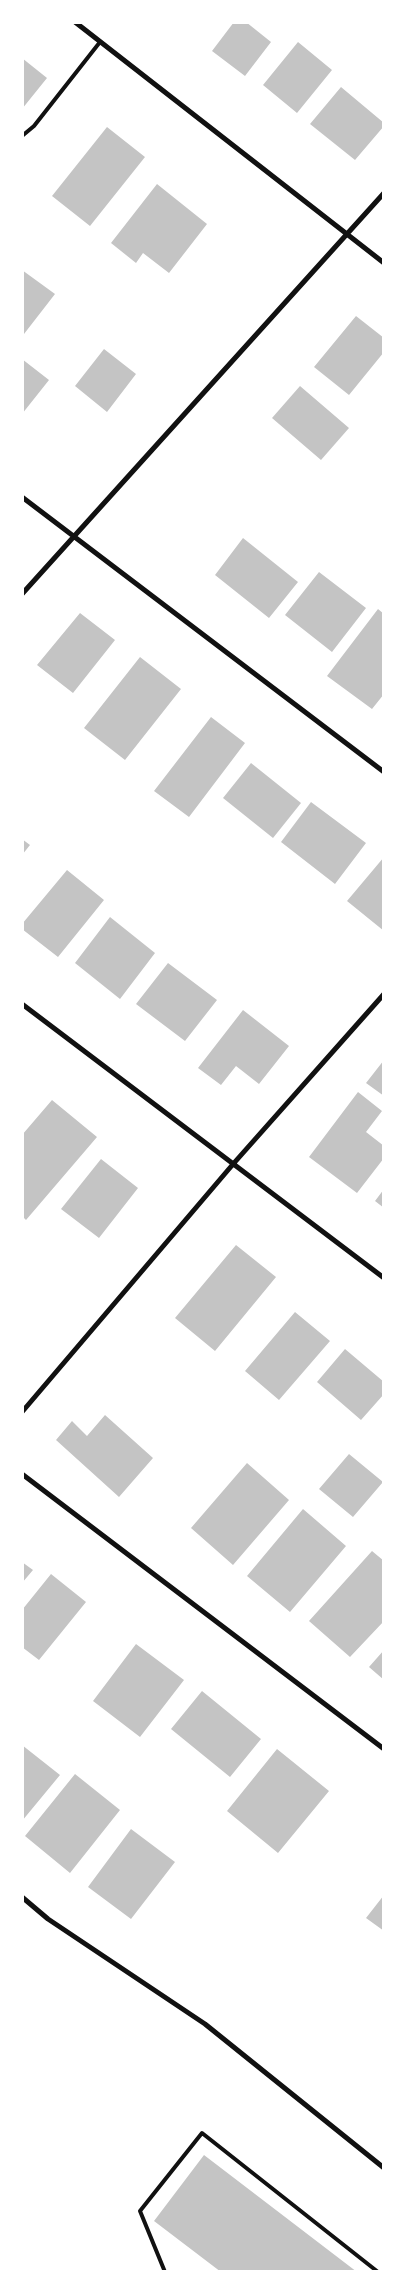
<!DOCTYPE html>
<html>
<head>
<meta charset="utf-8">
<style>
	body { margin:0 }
	#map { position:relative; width:406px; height:2294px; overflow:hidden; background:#fff; font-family:"Zilla Slab",serif }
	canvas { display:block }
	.frame { position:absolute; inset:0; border:24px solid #fff; pointer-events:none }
</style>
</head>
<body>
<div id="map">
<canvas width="406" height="2294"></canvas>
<div class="frame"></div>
</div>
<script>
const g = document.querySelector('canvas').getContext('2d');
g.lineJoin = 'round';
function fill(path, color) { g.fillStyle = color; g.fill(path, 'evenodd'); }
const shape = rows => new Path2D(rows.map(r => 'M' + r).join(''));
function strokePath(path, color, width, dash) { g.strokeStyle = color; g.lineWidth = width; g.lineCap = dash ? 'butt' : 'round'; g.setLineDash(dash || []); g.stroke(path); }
fill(shape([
	[234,22,246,22,271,42,245,76,212,51],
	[298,42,332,70,297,113,263,85],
	[22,58,47,78,22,109],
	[341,87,384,123,384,126,355,160,310,124],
	[107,127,145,157,90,226,52,196],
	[157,184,207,224,169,273,143,253,136,263,111,243],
	[22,270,55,294,24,334,22,333],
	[356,316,384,338,384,352,349,395,314,367],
	[104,349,136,374,107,412,75,386],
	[22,359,49,380,22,414],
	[300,386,349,428,321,460,272,418],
	[243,538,298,582,269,618,215,575],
	[319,572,366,608,332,652,285,615],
	[378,609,384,614,384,694,372,709,327,676],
	[80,613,115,640,73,693,37,665],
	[140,657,181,689,125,760,84,728],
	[211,717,245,743,189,817,154,791],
	[251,763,301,803,273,838,223,798],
	[311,802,366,843,335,884,281,842],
	[22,839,30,845,22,855],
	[384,857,384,931,347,901],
	[67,870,104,900,58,957,22,929,22,924],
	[110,917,155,953,120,999,75,963],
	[168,963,217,1000,185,1041,136,1004],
	[243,1010,289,1046,259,1084,236,1066,221,1085,198,1068],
	[384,1060,384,1096,366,1083],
	[358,1092,382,1111,366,1132,384,1146,384,1158,357,1193,309,1157],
	[52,1100,97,1137,26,1220,22,1216,22,1135],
	[101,1159,138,1188,99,1238,61,1209],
	[384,1189,384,1208,375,1201],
	[236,1245,276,1277,215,1351,175,1318],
	[295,1312,330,1341,279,1400,245,1371],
	[345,1349,384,1382,384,1394,361,1420,317,1382],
	[105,1415,153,1458,119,1497,56,1440,72,1421,87,1436],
	[349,1454,383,1482,353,1517,319,1489],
	[247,1463,289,1500,233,1565,191,1528],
	[303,1509,346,1546,290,1612,247,1576],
	[372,1551,384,1561,384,1621,350,1657,309,1621],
	[22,1562,33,1570,22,1583],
	[51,1574,86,1602,39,1660,22,1647,22,1610],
	[136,1644,184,1680,140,1737,93,1701],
	[384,1650,384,1680,369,1667],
	[202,1691,261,1739,230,1777,171,1729],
	[22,1745,60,1775,22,1821],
	[277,1749,329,1791,278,1853,227,1811],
	[75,1774,120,1810,70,1873,25,1836],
	[131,1829,175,1862,131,1919,88,1887],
	[384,1895,384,1931,366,1918],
	[204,2155,357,2272,221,2272,154,2221]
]), '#c4c4c4');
strokePath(shape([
	[22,136,34,126,100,42],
	[165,2272,140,2211,202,2133,378,2272]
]), '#111', 4);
strokePath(shape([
	[75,22,384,263],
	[22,497,384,772],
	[22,594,384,193],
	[22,1004,384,1278],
	[22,1412,234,1163,384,994],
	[22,1474,384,1749],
	[22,1897,48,1919,205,2024,384,2168]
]), '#111', 5);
</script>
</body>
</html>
